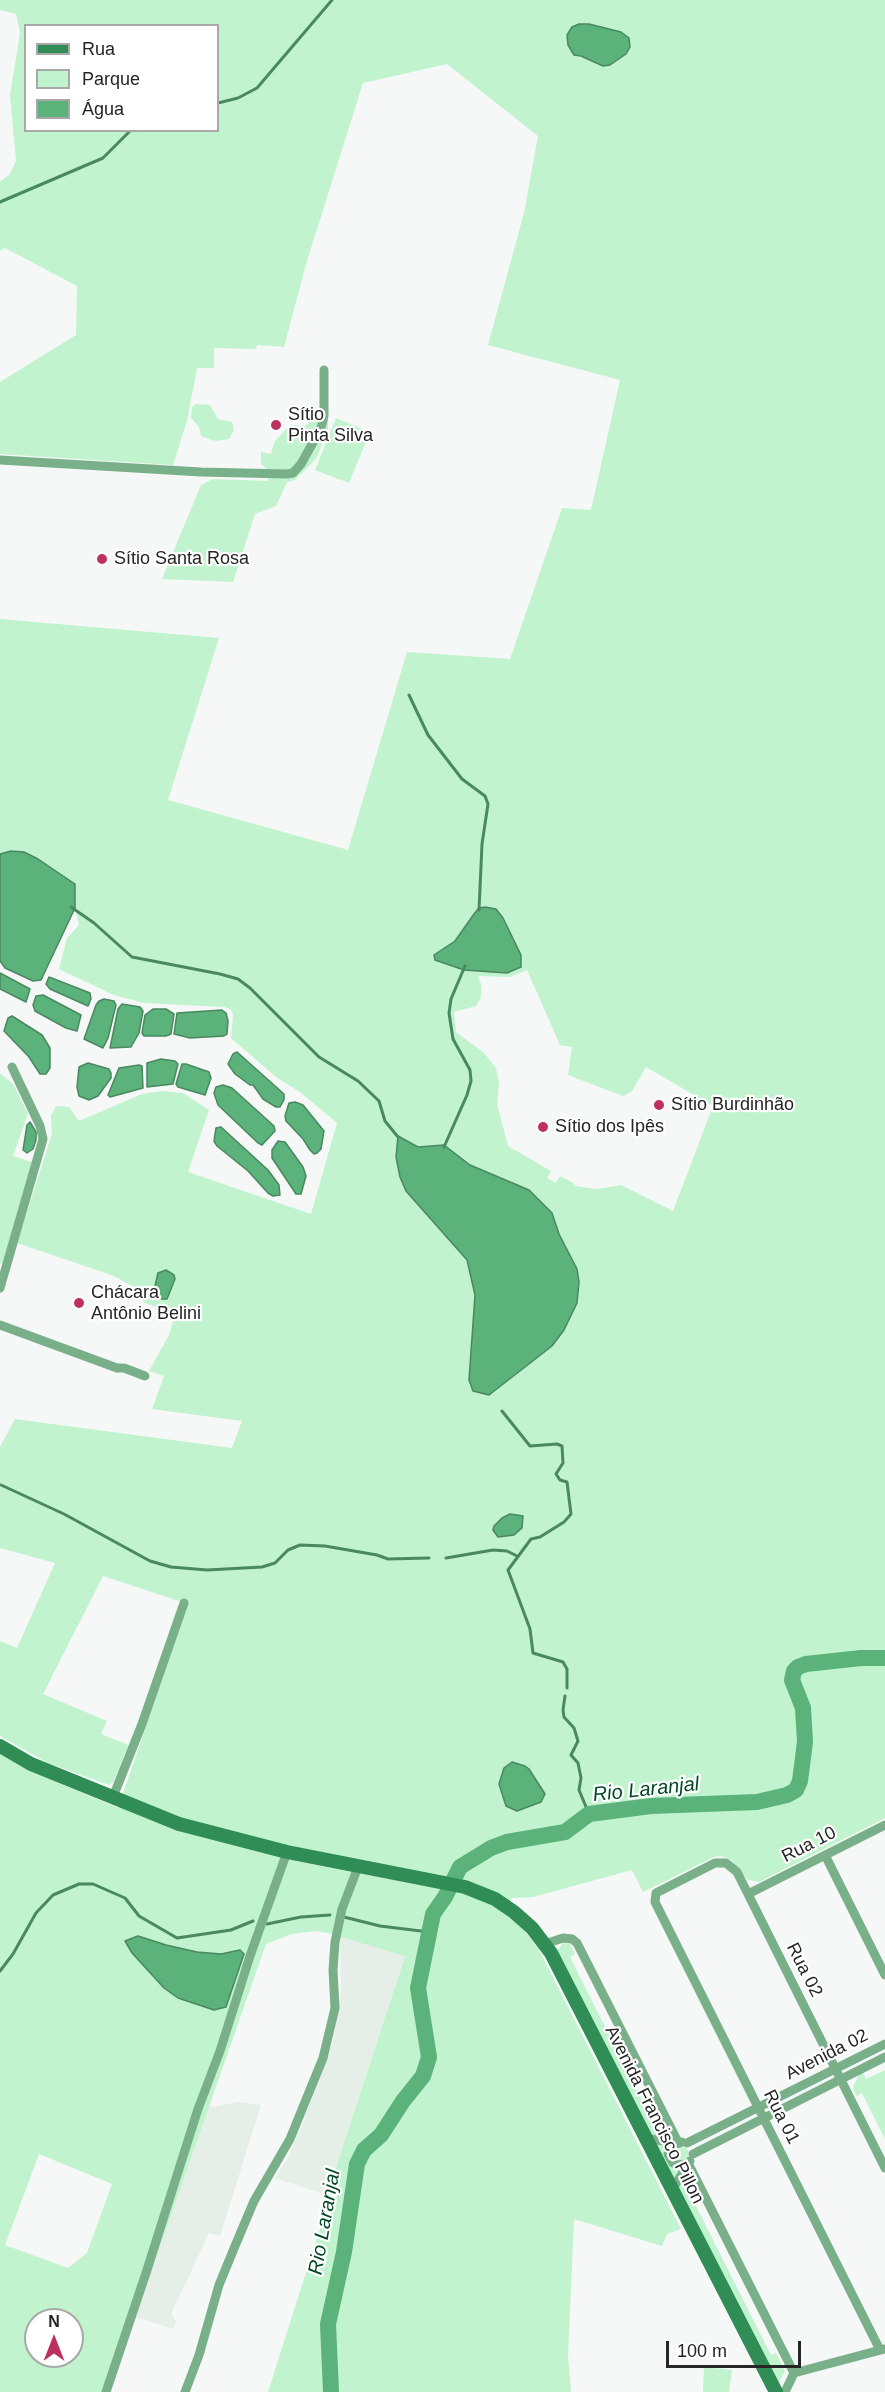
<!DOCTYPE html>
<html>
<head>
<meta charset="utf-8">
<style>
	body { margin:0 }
	#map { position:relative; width:885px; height:2392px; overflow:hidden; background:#f5f8f6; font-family:Arial,sans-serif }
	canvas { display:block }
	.legend { position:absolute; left:24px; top:24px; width:195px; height:108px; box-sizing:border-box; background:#fff; border:2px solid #a7a8a7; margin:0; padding:8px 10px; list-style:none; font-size:18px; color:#242524 }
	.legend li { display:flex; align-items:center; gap:12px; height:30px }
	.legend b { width:30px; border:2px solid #a7a8a7 }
	.north { position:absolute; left:24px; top:2308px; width:60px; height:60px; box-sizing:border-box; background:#fff; border:2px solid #a7a8a7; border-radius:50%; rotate:0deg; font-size:16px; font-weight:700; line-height:24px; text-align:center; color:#242524 }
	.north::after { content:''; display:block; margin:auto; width:21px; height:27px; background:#be305e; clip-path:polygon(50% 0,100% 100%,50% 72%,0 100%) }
	.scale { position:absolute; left:666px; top:2341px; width:135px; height:27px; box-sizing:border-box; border:3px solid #242524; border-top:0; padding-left:8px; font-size:18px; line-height:21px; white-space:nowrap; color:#242524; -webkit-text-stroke:4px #fff; paint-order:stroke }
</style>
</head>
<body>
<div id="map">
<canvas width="885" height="2392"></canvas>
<ul class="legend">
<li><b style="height:8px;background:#308d56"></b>Rua</li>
<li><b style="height:16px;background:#c0f3ce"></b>Parque</li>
<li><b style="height:16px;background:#5bb27a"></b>Água</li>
</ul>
<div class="north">N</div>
<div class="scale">100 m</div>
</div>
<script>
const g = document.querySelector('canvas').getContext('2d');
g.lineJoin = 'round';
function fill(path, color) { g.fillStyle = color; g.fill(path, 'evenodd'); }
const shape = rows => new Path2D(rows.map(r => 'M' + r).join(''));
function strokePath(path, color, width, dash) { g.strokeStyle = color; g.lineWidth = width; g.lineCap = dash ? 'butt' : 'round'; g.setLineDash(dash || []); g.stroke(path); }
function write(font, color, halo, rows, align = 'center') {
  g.font = font + ' Arial,sans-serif'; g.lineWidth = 4.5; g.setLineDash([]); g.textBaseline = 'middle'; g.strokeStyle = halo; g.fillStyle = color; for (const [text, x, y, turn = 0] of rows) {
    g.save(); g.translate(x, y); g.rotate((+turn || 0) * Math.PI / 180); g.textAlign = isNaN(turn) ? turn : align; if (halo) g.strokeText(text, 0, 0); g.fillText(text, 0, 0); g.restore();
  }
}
fill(shape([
	[340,1936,405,1955,327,2195,275,2178,286,2161,303,2123,333,2042,341,1992],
	[238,2102,261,2105,220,2236,209,2233,171,2314,176,2322,173,2329,136,2317,208,2105,214,2107]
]), '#e5eee7');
fill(shape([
	[0,0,885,0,885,1818,759,1882,748,1880,731,1860,721,1856,714,1857,643,1892,632,1870,533,1897,512,1898,503,1910,519,1924,538,1948,681,2229,667,2234,662,2246,574,2219,568,2356,571,2392,268,2392,330,2197,327,2195,405,1956,328,1933,316,1931,292,1934,266,1944,109,2392,0,2392,0,1754,24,1768,118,1808,188,1604,103,1576,43,1694,107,1721,101,1734,128,1745,114,1781,109,1785,48,1763,0,1736,0,1641,17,1648,55,1563,0,1548,0,1447,15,1419,232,1448,242,1421,152,1409,164,1376,149,1371,169,1335,175,1315,143,1302,145,1293,114,1276,17,1243,52,1134,51,1116,56,1106,69,1107,79,1121,142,1094,162,1091,183,1093,209,1110,188,1172,311,1214,337,1123,300,1092,276,1077,231,1038,233,1015,231,1010,225,1007,144,1003,114,995,59,969,67,938,79,925,75,908,75,884,11,851,0,854,0,619,219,638,168,800,348,850,407,652,510,659,562,508,591,510,620,380,488,345,524,213,538,136,447,64,363,83,306,264,284,347,257,345,256,349,214,348,214,368,197,368,187,421,173,465,0,454,0,382,76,335,77,286,5,248,0,251,0,182,10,174,16,161,10,95,20,33,16,14,0,10],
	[26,26,218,26,218,130,26,130],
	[527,970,560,1045,572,1047,568,1075,623,1096,632,1091,646,1067,713,1106,673,1211,621,1185,597,1189,575,1186,573,1183,560,1176,556,1183,547,1178,551,1171,508,1146,497,1104,499,1083,496,1068,484,1053,456,1032,454,1012,476,1006,481,997,481,984,478,976,510,977],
	[398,1136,418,1147,444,1145,470,1165,529,1190,555,1222,559,1234,577,1269,564,1330,552,1346,489,1395,469,1380,475,1295,466,1260,444,1232],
	[39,2154,112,2184,87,2253,68,2268,5,2245],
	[36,2320,72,2320,72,2356,36,2356],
	[196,404,210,405,218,419,232,422,234,430,229,439,215,441,201,436,199,427,191,418,192,407],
	[316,416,328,417,328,430,316,459,295,480,287,482,276,506,255,514,233,582,162,579,201,485,213,479,268,481,268,470,261,464,261,452,271,454,275,441,290,425,305,426],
	[336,418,370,432,349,483,315,470],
	[0,1073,13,1084,28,1114,13,1156,35,1163,4,1262,0,1264],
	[563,1943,570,1944,575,1954,570,1957,652,2120,657,2118,673,2149,682,2146,688,2150,688,2157,679,2162,692,2187,688,2190,771,2355,776,2353,785,2371,779,2382,649,2133,557,1951],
	[885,2070,885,2139,862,2093,856,2096,853,2087,859,2075,863,2073,866,2079],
	[704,2367,732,2370,729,2392,703,2392]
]), '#c0f3ce');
const water = shape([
	[579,24,589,24,621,32,629,38,630,47,626,54,610,65,603,66,581,56,574,55,568,45,567,35,572,27,579,24],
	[11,851,24,852,38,859,75,884,75,908,41,980,33,981,5,968,0,961,0,854,11,851],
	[485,907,496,909,503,918,521,955,521,967,507,973,464,970,435,960,434,955,455,941,474,914,479,908,485,907],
	[0,973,30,989,26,1002,0,989,0,973],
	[49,977,90,993,91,999,88,1006,50,989,46,984,49,977],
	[43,995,81,1015,77,1031,66,1028,35,1011,33,1005,36,996,43,995],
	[104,999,114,1001,116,1005,108,1038,103,1048,84,1039,96,1005,99,1001,104,999],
	[122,1004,140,1007,143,1011,139,1033,131,1047,110,1048,118,1009,122,1004],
	[153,1009,166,1009,174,1014,171,1034,166,1036,144,1036,142,1033,145,1015,153,1009],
	[222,1010,226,1013,228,1021,227,1034,224,1036,190,1038,174,1034,177,1013,222,1010],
	[12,1016,42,1035,50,1048,50,1068,46,1074,40,1074,29,1057,4,1031,8,1018,12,1016],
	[237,1052,284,1094,284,1100,280,1107,276,1107,263,1099,253,1085,250,1085,235,1074,228,1064,233,1054,237,1052],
	[161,1059,175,1061,178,1064,173,1084,147,1087,147,1063,161,1059],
	[88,1063,109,1069,111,1073,111,1078,98,1096,89,1100,79,1096,77,1087,79,1067,88,1063],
	[182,1064,186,1064,209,1072,211,1078,205,1095,178,1087,176,1084,182,1064],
	[139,1065,142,1066,143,1088,110,1097,108,1095,119,1068,139,1065],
	[223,1085,232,1088,274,1126,275,1131,262,1145,258,1143,218,1105,214,1093,216,1087,223,1085],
	[295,1102,303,1105,324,1131,321,1149,317,1153,314,1154,310,1150,303,1139,286,1121,285,1116,289,1103,295,1102],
	[30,1122,36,1132,36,1140,33,1149,27,1153,23,1150,27,1125,30,1122],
	[221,1127,268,1170,279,1185,280,1195,273,1196,268,1193,248,1171,217,1146,214,1141,216,1128,221,1127],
	[398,1136,418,1147,444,1145,470,1165,529,1190,552,1213,559,1234,577,1269,579,1282,577,1303,564,1330,552,1346,489,1395,473,1391,469,1380,475,1295,467,1260,406,1191,400,1177,396,1157,398,1136],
	[278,1141,285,1142,303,1167,306,1176,301,1194,296,1194,272,1158,272,1150,278,1141],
	[166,1270,174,1275,175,1279,167,1299,161,1299,157,1296,154,1290,158,1273,166,1270],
	[510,1514,523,1516,522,1528,514,1535,498,1537,493,1530,494,1526,502,1518,510,1514],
	[512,1762,525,1766,529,1769,545,1794,541,1802,517,1811,506,1806,499,1784,504,1768,512,1762],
	[138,1936,166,1945,197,1952,221,1954,240,1950,244,1954,226,2007,214,2010,178,1998,164,1988,132,1953,125,1941,138,1936]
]);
fill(water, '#5bb27a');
strokePath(water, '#4a8860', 1.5);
strokePath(shape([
	[218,103,238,98,257,88,332,0],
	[0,202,103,158,131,130],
	[409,695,428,735,462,779,485,796,488,804,482,844,479,910],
	[71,907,94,923,132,957,220,974,238,979,250,988,319,1057,358,1081,379,1101,385,1121,398,1137],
	[444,1147,467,1095,471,1081,470,1070,453,1039,449,1013,451,999,465,966],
	[502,1411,530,1446,557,1444,562,1446,563,1463,556,1474,560,1480,567,1482,571,1514,564,1522,540,1537,531,1539,508,1570,530,1629,533,1653,563,1662,567,1669,567,1688],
	[1,1485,64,1514,150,1561,171,1567,207,1570,262,1567,275,1563,288,1550,300,1545,325,1546,377,1555,388,1559,429,1558],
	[446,1558,493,1550,507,1551,517,1556],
	[565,1696,563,1710,564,1717,574,1728,578,1741,571,1755,578,1763,581,1778,579,1790,589,1814],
	[344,1917,380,1926,429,1932],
	[267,1924,301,1917,330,1915],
	[0,1971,13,1954,36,1913,53,1895,79,1884,93,1884,125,1898,139,1916,177,1938,231,1930,253,1921]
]), '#4a8860', 3);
strokePath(shape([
	[331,2392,328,2324,344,2252,357,2164,364,2150,381,2135,403,2101,423,2076,429,2057,418,1988,433,1914,445,1897,460,1867,491,1848,507,1842,565,1832,589,1814,651,1806,757,1802,787,1795,796,1790,800,1781,805,1742,803,1708,792,1680,794,1671,798,1667,806,1664,861,1658,885,1658]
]), '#5bb27a', 16);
strokePath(shape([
	[0,460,201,472,287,474,293,473,301,464,321,428,324,416,324,370],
	[0,1288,43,1139,40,1126,12,1067],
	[0,1325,117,1368,124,1368,145,1376],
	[113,1797,142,1724,184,1603],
	[825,1855,885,1975],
	[748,1894,885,1825],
	[545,1944,563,1938,572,1939,577,1943,678,2142],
	[645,2138,675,2143],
	[682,2142,671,2146,668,2154,673,2163,677,2165,686,2164],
	[687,2143,885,2044],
	[693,2154,885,2057],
	[688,2163,794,2373,785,2392],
	[672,2190,690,2161],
	[880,2350,655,1902,656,1893,715,1863,726,1863,737,1872,885,2168],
	[794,2373,884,2349],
	[106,2392,146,2273,198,2109,220,2051,250,1956,287,1852],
	[185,2392,199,2355,219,2285,235,2246,254,2201,290,2139,323,2058,335,2008,333,1970,335,1942,342,1909,358,1867]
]), '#79b08a', 9);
strokePath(shape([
	[0,1746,31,1764,179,1824,287,1852,465,1887,495,1899,514,1912,532,1928,551,1953,776,2392]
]), '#308d56', 14);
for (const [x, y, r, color] of [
	[276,425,6,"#be305e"],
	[102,559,6,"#be305e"],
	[659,1105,6,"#be305e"],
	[543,1127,6,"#be305e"],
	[79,1303,6,"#be305e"]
]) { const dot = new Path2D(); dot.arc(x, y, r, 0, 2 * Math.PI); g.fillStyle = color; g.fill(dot); strokePath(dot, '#fff', 2); }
write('18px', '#242524', '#fff', [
	["Sítio",288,415],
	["Pinta Silva",288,436],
	["Sítio Santa Rosa",114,559],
	["Sítio Burdinhão",671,1105],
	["Sítio dos Ipês",555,1127],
	["Chácara",91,1293],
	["Antônio Belini",91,1314]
], 'left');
write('18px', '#242524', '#fff', [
	["Rua 10",809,1845,-27],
	["Rua 02",804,1970,63],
	["Avenida 02",827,2055,-27],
	["Avenida Francisco Pillon",654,2115,63],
	["Rua 01",781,2117,63]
]);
write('italic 20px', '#024825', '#fff', [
	["Rio Laranjal",646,1790,-6],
	["Rio Laranjal",325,2222,-80]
]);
</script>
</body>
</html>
